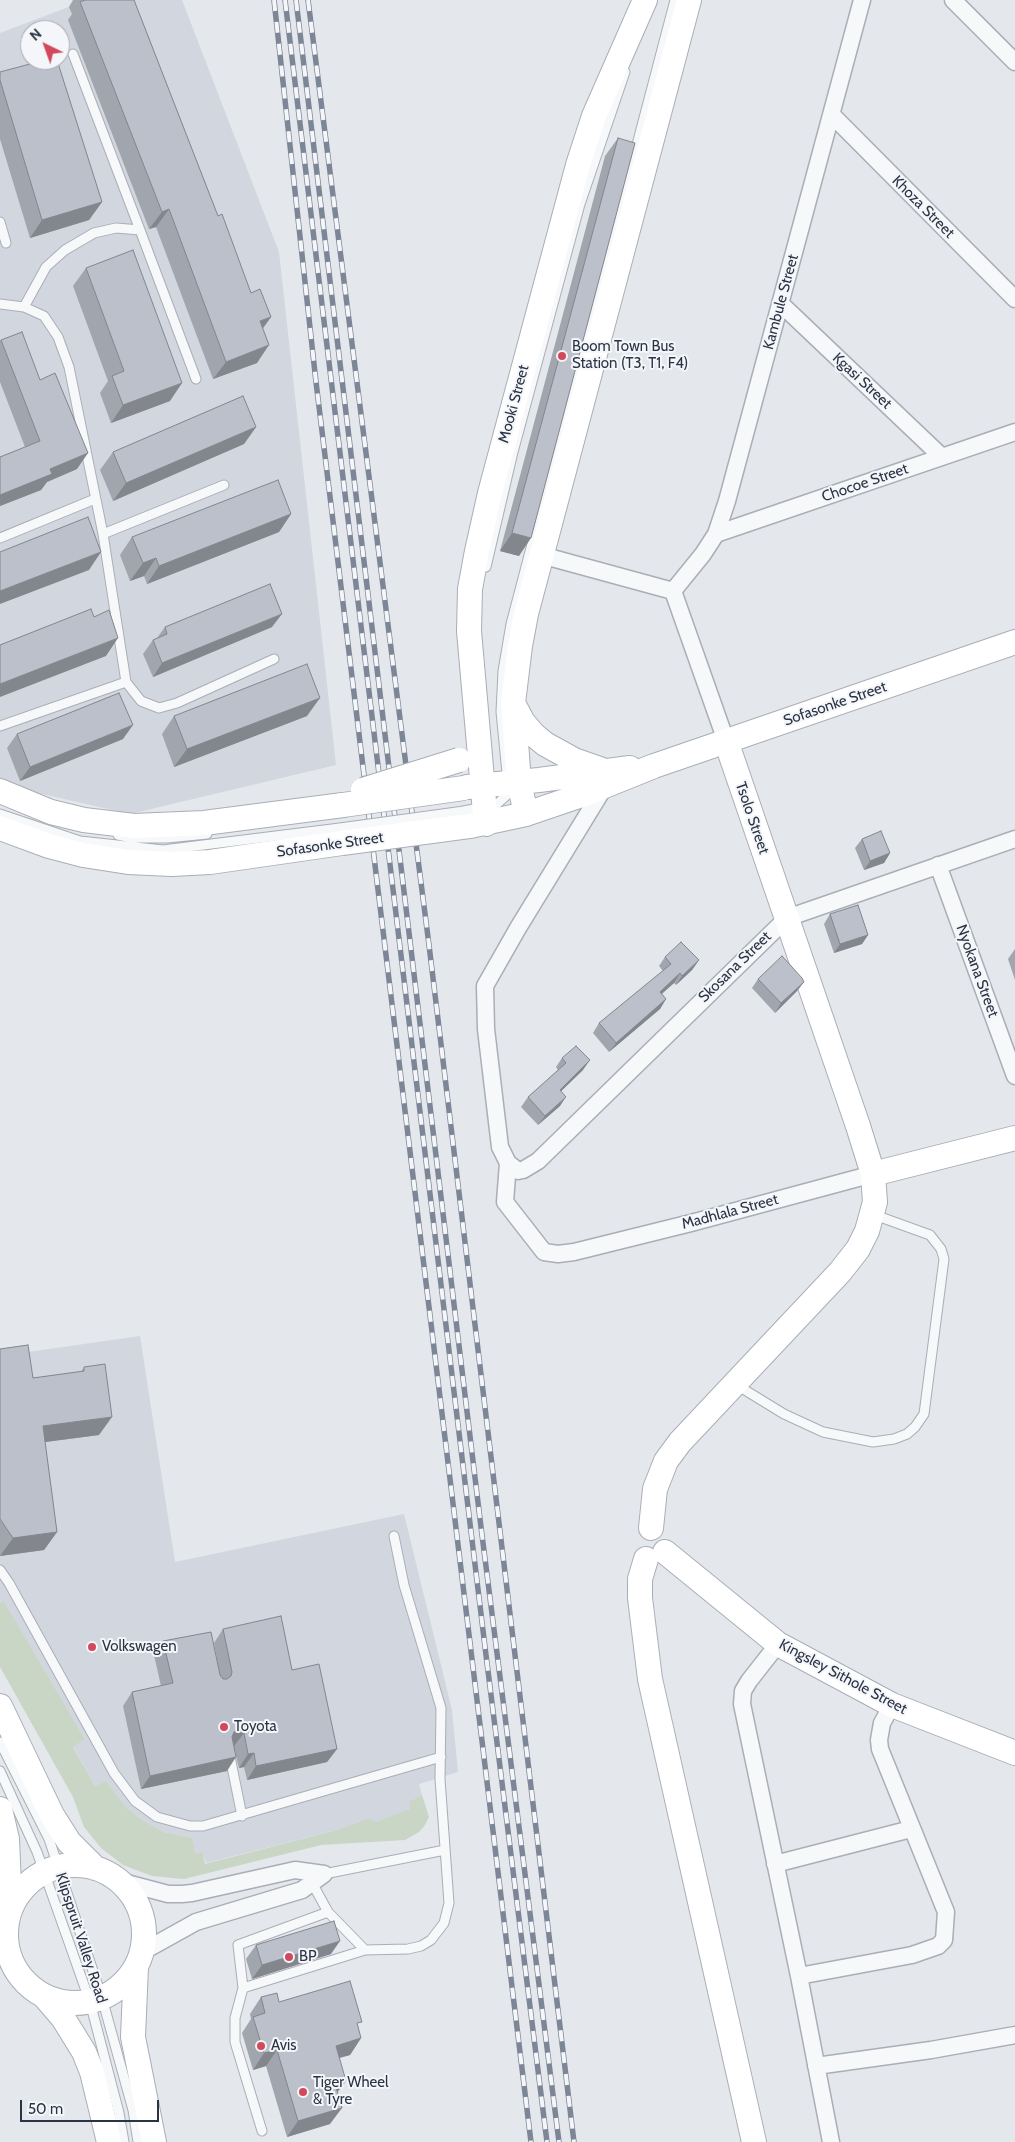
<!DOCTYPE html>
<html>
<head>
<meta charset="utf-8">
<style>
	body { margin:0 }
	#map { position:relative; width:1015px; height:2142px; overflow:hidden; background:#e4e7ec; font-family:Cabin,sans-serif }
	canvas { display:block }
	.north { position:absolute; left:20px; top:20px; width:50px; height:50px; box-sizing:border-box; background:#f4f6f9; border:1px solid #a4a8b1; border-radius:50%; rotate:318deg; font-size:14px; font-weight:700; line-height:20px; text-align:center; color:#2b3445 }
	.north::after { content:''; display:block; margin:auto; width:18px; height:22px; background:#d1495b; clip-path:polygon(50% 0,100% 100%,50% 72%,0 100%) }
	.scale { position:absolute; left:20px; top:2100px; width:139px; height:22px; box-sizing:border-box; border:2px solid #2b3445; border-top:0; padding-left:6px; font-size:15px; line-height:18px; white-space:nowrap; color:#2b3445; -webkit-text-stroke:4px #f4f6f9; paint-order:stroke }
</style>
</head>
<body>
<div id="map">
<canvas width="1015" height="2142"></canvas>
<div class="north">N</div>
<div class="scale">50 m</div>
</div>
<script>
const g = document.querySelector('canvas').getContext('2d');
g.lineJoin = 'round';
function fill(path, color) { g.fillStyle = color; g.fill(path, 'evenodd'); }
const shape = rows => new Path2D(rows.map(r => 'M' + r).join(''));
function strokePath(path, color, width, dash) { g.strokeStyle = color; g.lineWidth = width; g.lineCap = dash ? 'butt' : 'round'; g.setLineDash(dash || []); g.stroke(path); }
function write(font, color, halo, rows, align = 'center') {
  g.font = font + ' Cabin,sans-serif'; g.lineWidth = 4; g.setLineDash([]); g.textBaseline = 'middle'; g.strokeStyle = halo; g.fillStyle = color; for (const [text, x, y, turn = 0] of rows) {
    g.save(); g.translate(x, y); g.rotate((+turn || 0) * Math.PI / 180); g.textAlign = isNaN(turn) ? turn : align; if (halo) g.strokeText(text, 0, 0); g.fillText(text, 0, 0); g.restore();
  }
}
fill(shape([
	[87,0,182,0,279,252,336,765,130,814,7,786,0,781,0,33],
	[30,30,60,30,60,60,30,60],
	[140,1336,175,1562,404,1514,452,1710,458,1772,419,1784,422,1795,410,1801,410,1809,400,1814,376,1822,369,1818,337,1830,206,1863,203,1854,195,1853,193,1838,164,1832,139,1818,126,1807,106,1781,95,1786,73,1746,85,1739,4,1601,0,1603,0,1356]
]), '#d2d6de');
fill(shape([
	[4,1601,85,1739,73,1747,95,1786,106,1781,126,1807,139,1818,164,1832,193,1838,195,1853,203,1853,205,1864,337,1830,369,1818,376,1822,410,1809,410,1801,422,1795,429,1817,425,1825,419,1832,405,1840,321,1845,184,1879,152,1876,123,1865,101,1848,84,1827,73,1797,0,1667,0,1603]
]), '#c9d6c5');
const lane = shape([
	[73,54,140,230],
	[0,222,6,243],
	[0,304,24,307,44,316,58,337,69,367,103,534,126,682,141,701,159,708,177,703,274,659],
	[24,307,46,267,65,250,94,233,116,228,140,230,196,379],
	[103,534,224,485],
	[0,538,95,499],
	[486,567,513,452,580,204,625,72],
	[0,726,126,682],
	[464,811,497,804,507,795,508,783,501,712,503,671,511,624,675,0],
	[0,814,80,841,163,850,340,828],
	[118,835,132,838,167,838,207,834],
	[735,1384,784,1414,823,1432,873,1442,894,1439,907,1434,915,1427,924,1414,944,1259,941,1249,930,1235,872,1214],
	[0,1570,9,1583,114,1773,135,1801,157,1817,190,1826,203,1826,441,1757],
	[0,1742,49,1839,102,1998,133,2110,138,2142],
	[229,1752,242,1816],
	[0,1771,37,1852,90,2002,119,2113,124,2142],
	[324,1874,445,1850],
	[311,1881,328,1912,365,1950,408,1949,421,1946,431,1940,444,1923,449,1903,440,1779,441,1708,404,1585,394,1536],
	[328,1912,238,1945,243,1988,365,1950],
	[243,1988,235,2018,235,2042,262,2131]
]);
const street = shape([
	[953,0,1015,62],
	[832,115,1015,299],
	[781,304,942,457],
	[716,534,1015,432],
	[541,555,673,591,726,741],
	[673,591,703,554,716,534,727,501,862,0],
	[605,786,518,928,485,986,486,1029,500,1147,508,1163,518,1171,523,1170,538,1161,787,918,1015,839],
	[938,865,1015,1076],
	[508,1163,505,1202,544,1252,558,1254,574,1252,691,1223,873,1174],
	[778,1644,749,1681,743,1691,742,1704,799,1976,831,2142],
	[775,1864,911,1829],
	[119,1881,168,1894,182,1894,192,1893,295,1870,324,1874],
	[142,1952,196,1922,302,1890,324,1874],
	[799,1976,912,1955,938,1946,944,1940,946,1912,880,1749,879,1740,882,1723,892,1705],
	[816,2066,931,2050,1015,2035]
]);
const secondary = shape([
	[514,705,523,722,533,734,545,744,574,760,600,769],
	[467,787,539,780,630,768],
	[0,791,51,812,84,820,134,826,204,823,343,805],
	[526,814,519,782,513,703,520,646,526,614,689,0],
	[486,824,469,631,470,589,477,551,490,493,578,165,594,116,645,0],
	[470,826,526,814,582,795,654,766,1015,642],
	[0,828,49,846,83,855,128,862,172,864,210,862,342,843],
	[873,1174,1015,1138],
	[651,1528,655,1489,666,1461,680,1442,840,1272,858,1249,867,1231,875,1202,873,1174,858,1126,726,741],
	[665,1552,778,1644,892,1705,1015,1753],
	[646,1559,640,1579,640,1598,650,1679,754,2142],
	[0,1706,52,1815,69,1842,95,1868],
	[0,1809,7,1839,10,1908],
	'6 1934a69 69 0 1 1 138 0a69 69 0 1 1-138 0Z',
	[136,1967,133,2037,154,2142],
	[45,1997,63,2018,84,2052,92,2072,109,2142]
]);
strokePath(lane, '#a9aeb7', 11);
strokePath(street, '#a9aeb7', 19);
strokePath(secondary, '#a9aeb7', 26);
strokePath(lane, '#f7f8fa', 9);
strokePath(street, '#f7f8fa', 16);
strokePath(secondary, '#fff', 24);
const rail = shape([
	[274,0,316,382,531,2142],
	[285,0,486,1655,547,2142],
	[296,0,481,1527,559,2142],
	[308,0,429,945,574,2142]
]);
strokePath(rail, '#7d8696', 5.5);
strokePath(rail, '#f4f6f9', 4, [11]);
const laneBridge = shape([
	[340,828,464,811]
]);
const secondaryBridge = shape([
	[363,790,459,760],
	[343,805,464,788],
	[342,843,469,826]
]);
strokePath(laneBridge, '#a9aeb7', 11, []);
strokePath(secondaryBridge, '#a9aeb7', 26, []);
strokePath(laneBridge, '#f7f8fa', 9);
strokePath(secondaryBridge, '#fff', 24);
fill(shape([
	[73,0,134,0,218,216,251,293,271,317,263,328,257,363,213,379,156,227,149,229,68,20,72,14,69,7],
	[0,72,102,202,89,220,30,238,0,139],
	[618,138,519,556,500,551,605,156],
	[86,268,170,401,111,423,100,393,108,381,73,286],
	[0,340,1,340,40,380,77,469,47,482,41,490,0,506,0,457,25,447,0,382],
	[256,427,244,444,113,501,100,470,113,452],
	[291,514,279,532,147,584,144,576,130,581,120,555,132,537],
	[165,627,272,627,153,677,143,654,153,640,157,638],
	[174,716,307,716,174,767,162,734],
	[17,734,123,739,20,781,7,748],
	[862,839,890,853,884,863,864,870,855,848],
	[830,914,868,935,862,944,834,953,824,924],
	[1015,949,1015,980,1008,959],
	[665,957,699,960,692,970,676,985,674,983,662,994,666,999,660,1009,609,1052,593,1033,599,1023,663,971,659,966],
	[758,979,804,982,797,991,775,1013,752,988],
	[562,1058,583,1070,561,1091,560,1106,538,1125,521,1107,528,1097,558,1070,556,1067],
	[0,1349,33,1378,81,1372,84,1367,99,1435,45,1442,57,1532,44,1550,0,1556],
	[223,1629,292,1670,337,1749,327,1762,247,1780,244,1767,239,1768,235,1752,227,1771,141,1789,123,1706,132,1692,161,1686,154,1655,163,1641,220,1676,214,1643],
	[256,1945,331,1954,252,1979,246,1959],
	[261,1997,279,2002,358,2027,361,2038,350,2055,339,2058,337,2093,330,2124,287,2137,266,2066,253,2070,242,2033,251,2019,250,2014]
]), '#a1a5ae');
fill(shape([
	[102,202,89,220,30,238,42,220],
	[169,209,156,227,149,229,162,212],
	[271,317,258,335,260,321],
	[269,345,257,363,213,379,226,362],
	[182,383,170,401,111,423,123,405],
	[256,427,244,444,113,501,126,483],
	[88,453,77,469,47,482,41,490,0,506,0,495,50,469],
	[291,514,279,532,147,584,159,566],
	[512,533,531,538,519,556,500,551],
	[101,552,89,570,0,604,0,591],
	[156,558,144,576,130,581,143,563],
	[282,614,272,627,153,677,162,663],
	[118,638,106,656,0,697,0,684],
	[320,698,307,716,174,767,187,749],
	[133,725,123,739,20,781,30,767],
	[890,853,884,863,864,870,870,861],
	[868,935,862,944,834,953,840,944],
	[699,960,692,970,676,985,682,976],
	[680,973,674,983,653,1001,660,992],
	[804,982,797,991,775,1013,781,1003],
	[666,999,660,1009,609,1052,616,1043],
	[590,1060,583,1070,553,1099,560,1090],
	[566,1097,560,1106,538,1125,545,1116],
	[112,1417,99,1435,30,1444,43,1426],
	[57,1532,44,1550,0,1556,13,1538],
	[238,1730,244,1733,234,1746,225,1746,234,1732],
	[337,1749,327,1762,247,1780,256,1766],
	[254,1753,244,1767,239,1768,248,1754],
	[236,1757,227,1771,141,1789,150,1776],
	[340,1941,331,1954,252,1979,262,1965],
	[361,2038,350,2055,324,2062,336,2046],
	[277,2050,266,2066,253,2070,264,2053],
	[346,2081,334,2097,335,2084],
	[342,2108,330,2124,287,2137,298,2121]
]), '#83868d');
const building = shape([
	[85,0,134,0,218,216,222,214,251,293,260,289,271,317,260,321,269,345,226,362,169,209,162,212,80,2,85,0],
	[45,60,57,60,102,202,42,220,0,80,0,72,45,60],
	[618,138,635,143,531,538,512,533,618,138],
	[133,250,182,383,123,405,112,376,124,371,86,268,133,250],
	[22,332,40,380,55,373,88,453,50,469,52,474,0,495,0,457,40,441,1,340,22,332],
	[243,396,256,427,126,483,113,452,243,396],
	[278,480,291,514,159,566,156,558,143,563,132,537,278,480],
	[88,517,101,552,0,591,0,552,88,517],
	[270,584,282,614,162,663,153,640,167,634,165,627,270,584],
	[91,609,94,617,109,610,118,638,0,684,0,645,91,609],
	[307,664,320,698,187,749,174,716,307,664],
	[119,693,133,725,30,767,17,734,119,693],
	[881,831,890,853,870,861,862,839,881,831],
	[858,905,868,935,840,944,830,914,858,905],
	[681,942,699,960,682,976,680,973,660,992,666,999,616,1043,599,1023,671,964,665,957,681,942],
	[782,956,802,978,804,982,781,1003,758,979,782,956],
	[576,1046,590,1060,560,1090,566,1097,545,1116,528,1097,566,1063,562,1058,576,1046],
	[28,1345,33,1378,84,1371,84,1367,105,1364,112,1417,43,1426,57,1532,13,1538,0,1519,0,1349,28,1345],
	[281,1616,292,1670,319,1664,337,1749,256,1766,254,1753,248,1754,244,1733,238,1730,234,1732,232,1737,236,1757,150,1776,132,1692,173,1683,163,1641,211,1632,220,1675,223,1679,227,1679,231,1676,232,1672,223,1629,281,1616],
	[334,1921,340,1941,262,1965,256,1945,334,1921],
	[350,1981,362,2022,357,2023,361,2038,336,2046,346,2081,335,2084,342,2108,298,2121,277,2050,264,2053,253,2017,265,2013,261,1997,277,1993,279,2002,350,1981]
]);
fill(building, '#bbc0ca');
strokePath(building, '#83868d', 1);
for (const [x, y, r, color] of [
	[562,356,5,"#d1495b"],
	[92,1647,5,"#d1495b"],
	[224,1727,5,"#d1495b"],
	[289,1957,5,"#d1495b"],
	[261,2046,5,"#d1495b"],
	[303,2092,5,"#d1495b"]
]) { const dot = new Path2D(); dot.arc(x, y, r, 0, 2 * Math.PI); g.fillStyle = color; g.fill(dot); strokePath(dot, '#f4f6f9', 2); }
write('15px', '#2b3445', '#f4f6f9', [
	["Khoza Street",923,207,45],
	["Kambule Street",781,302,-75],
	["Kgasi Street",862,381,43],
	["Mooki Street",514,404,-75],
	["Chocoe Street",865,483,-19],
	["Sofasonke Street",835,704,-19],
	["Tsolo Street",752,818,71],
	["Sofasonke Street",330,845,-8],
	["Skosana Street",735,967,-44],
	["Nyokana Street",977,971,70],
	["Madhlala Street",730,1212,-15],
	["Kingsley Sithole Street",843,1677,28],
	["Klipspruit Valley Road",81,1938,72]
]);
write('15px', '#2b3445', '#f4f6f9', [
	["Boom Town Bus",572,347],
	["Station (T3, T1, F4)",572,364],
	["Volkswagen",102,1647],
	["Toyota",234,1727],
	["BP",299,1957],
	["Avis",271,2046],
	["Tiger Wheel",313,2083],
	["& Tyre",313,2100]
], 'left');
</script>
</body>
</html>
